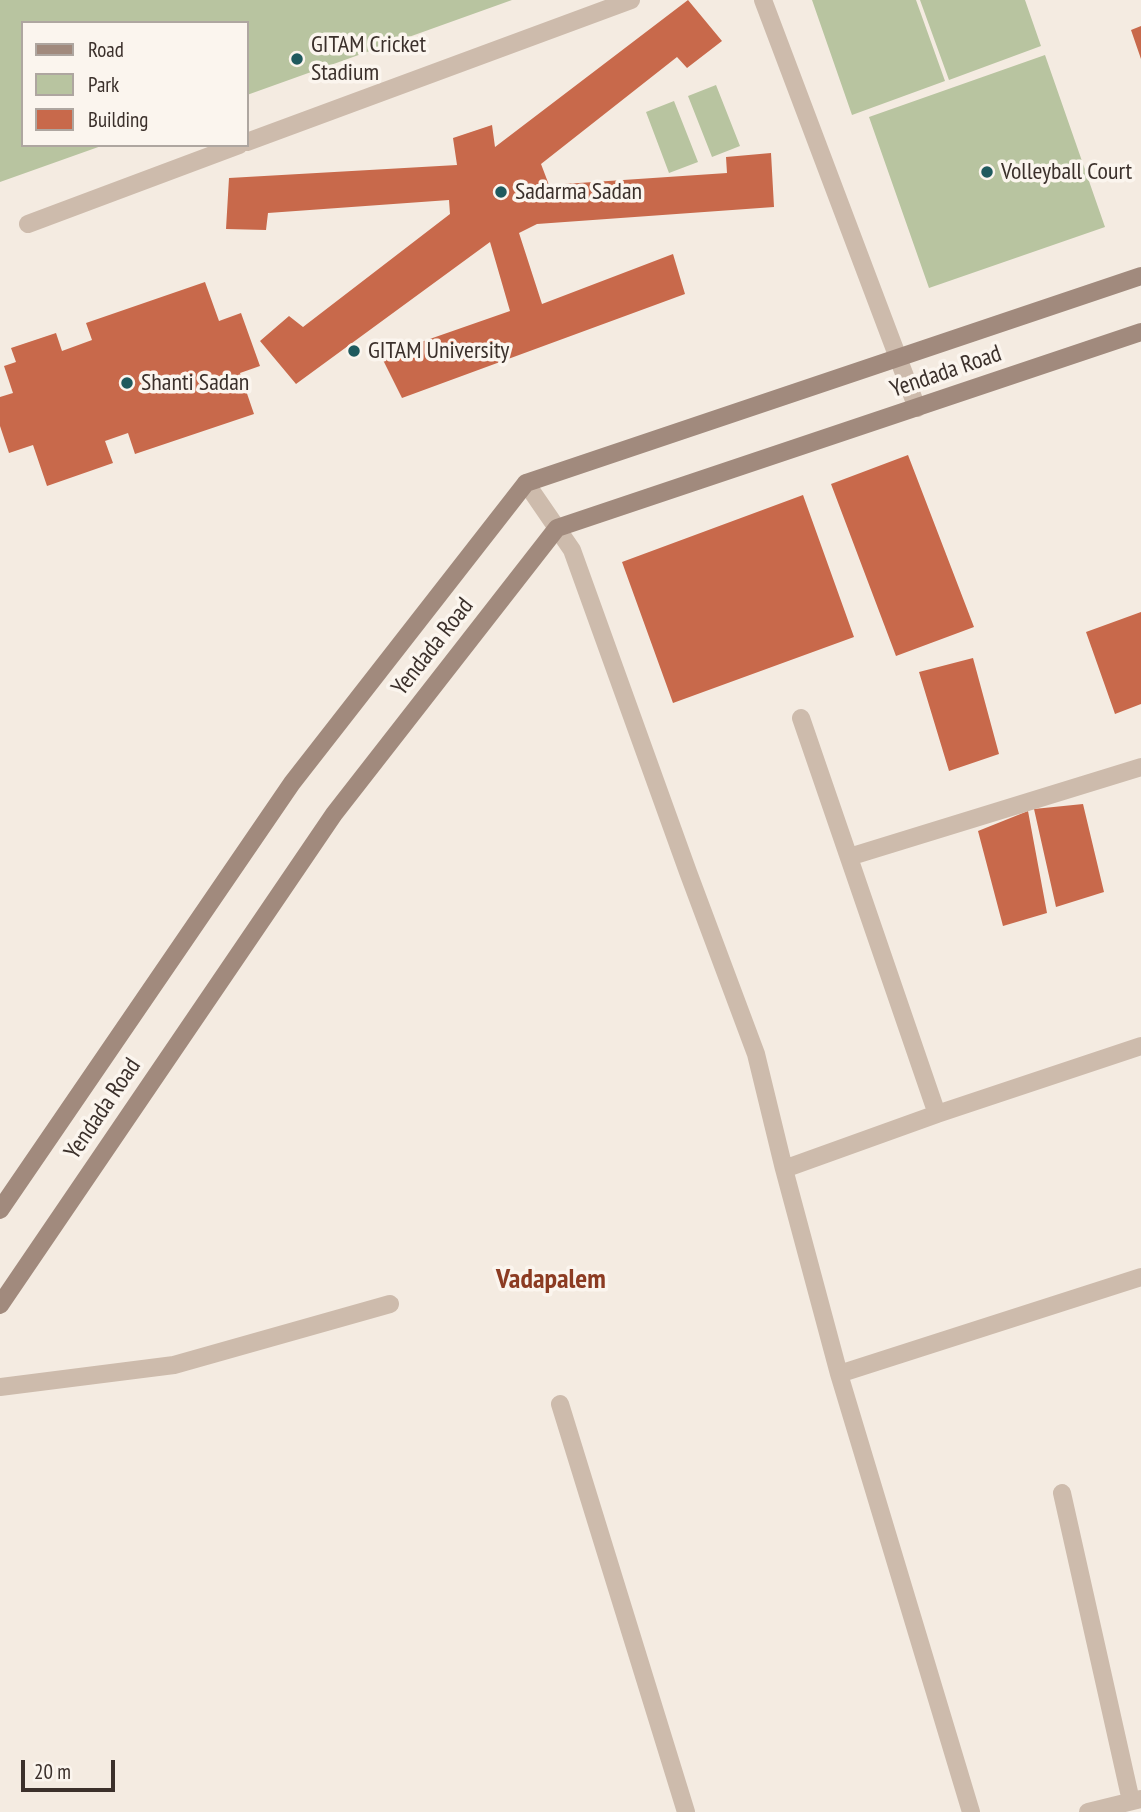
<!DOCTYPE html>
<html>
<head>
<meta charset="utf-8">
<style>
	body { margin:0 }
	#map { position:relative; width:1141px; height:1812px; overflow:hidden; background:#f4ebe1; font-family:"PT Sans Narrow",sans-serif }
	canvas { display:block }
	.legend { position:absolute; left:21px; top:21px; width:228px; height:126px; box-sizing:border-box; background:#fbf5ee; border:2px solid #aea6a0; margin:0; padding:9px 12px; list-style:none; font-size:21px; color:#3b302b }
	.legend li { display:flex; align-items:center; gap:14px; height:35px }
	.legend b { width:35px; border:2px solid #aea6a0 }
	.scale { position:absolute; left:21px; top:1760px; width:94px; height:32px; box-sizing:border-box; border:4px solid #3b302b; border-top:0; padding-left:9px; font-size:21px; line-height:24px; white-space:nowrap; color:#3b302b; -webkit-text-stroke:5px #fbf5ee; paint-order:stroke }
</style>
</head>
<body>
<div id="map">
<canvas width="1141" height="1812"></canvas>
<ul class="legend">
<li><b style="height:9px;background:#a18a7d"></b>Road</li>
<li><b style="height:19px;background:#b8c4a0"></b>Park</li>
<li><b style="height:19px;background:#c8694b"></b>Building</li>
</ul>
<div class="scale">20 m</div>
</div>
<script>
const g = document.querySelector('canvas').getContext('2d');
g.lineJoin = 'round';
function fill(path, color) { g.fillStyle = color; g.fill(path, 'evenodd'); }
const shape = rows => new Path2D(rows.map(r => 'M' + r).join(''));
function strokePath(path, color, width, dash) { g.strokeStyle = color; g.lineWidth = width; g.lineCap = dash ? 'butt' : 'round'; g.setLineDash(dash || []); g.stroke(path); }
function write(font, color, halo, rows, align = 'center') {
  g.font = font + ' "PT Sans Narrow",sans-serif'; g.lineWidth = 7; g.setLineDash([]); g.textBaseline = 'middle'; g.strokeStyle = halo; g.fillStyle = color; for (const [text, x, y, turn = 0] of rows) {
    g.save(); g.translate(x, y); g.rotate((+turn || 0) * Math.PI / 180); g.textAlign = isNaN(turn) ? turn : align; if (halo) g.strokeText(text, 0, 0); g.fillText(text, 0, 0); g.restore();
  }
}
fill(shape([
	[0,0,512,0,247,95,247,23,23,23,23,145,104,145,0,182],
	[812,0,916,0,945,81,852,115],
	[920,0,1025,0,1041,46,949,80],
	[1045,55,1105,227,929,288,869,117],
	[716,85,740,146,712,157,688,96],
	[674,101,698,162,669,173,646,112]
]), '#b8c4a0');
fill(shape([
	[688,0,722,41,687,68,677,57,541,164,549,185,727,173,726,157,771,153,774,207,537,224,519,233,542,304,673,254,685,294,402,398,381,356,510,311,490,242,296,384,260,341,289,316,303,327,450,214,449,200,268,213,266,230,226,229,229,178,457,165,453,138,492,125,495,147],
	[1141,26,1141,59,1131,30],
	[205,282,219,321,241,313,260,366,240,373,254,414,135,454,128,433,105,441,113,463,47,486,33,445,9,453,0,426,0,397,13,393,4,366,16,362,11,348,56,333,62,351,92,340,86,323],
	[908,455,974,627,896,656,831,484],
	[803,495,854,637,673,703,622,562],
	[1141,612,1141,704,1115,714,1086,632],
	[973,658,999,754,949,771,919,672],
	[1083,804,1104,892,1056,907,1034,809],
	[1028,811,1047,913,1003,926,978,831]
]), '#c8694b');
strokePath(shape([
	[763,0,917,408],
	[247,142,631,0],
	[28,224,239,145]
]), '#cdbbac', 18);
strokePath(shape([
	[526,483,572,550,688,872,756,1054,784,1169,839,1374,971,1812],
	[801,718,937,1114],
	[849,857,1141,767],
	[784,1169,937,1114,1141,1046],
	[839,1374,1141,1277],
	[0,1387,174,1365,390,1304],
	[560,1404,686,1812],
	[1062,1493,1131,1801],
	[1088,1812,1141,1799]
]), '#cdbbac', 18);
strokePath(shape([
	[0,1210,292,783,526,483,1141,276],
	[0,1305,334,814,557,528,1141,332]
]), '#a18a7d', 18);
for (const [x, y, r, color] of [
	[297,59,7,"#1f5a5e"],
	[987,172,7,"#1f5a5e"],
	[501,192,7,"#1f5a5e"],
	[354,351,7,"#1f5a5e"],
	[127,383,7,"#1f5a5e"]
]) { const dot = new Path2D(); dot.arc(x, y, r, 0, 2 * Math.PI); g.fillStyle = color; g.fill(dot); strokePath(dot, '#fbf5ee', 2.5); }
write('24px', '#3b302b', '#fbf5ee', [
	["GITAM Cricket",311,45],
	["Stadium",311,73],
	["Volleyball Court",1001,172],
	["Sadarma Sadan",515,192],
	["GITAM University",368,351],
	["Shanti Sadan",141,383]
], 'left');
write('24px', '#3b302b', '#fbf5ee', [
	["Yendada Road",946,372,-19],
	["Yendada Road",433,647,-52],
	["Yendada Road",103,1109,-56]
]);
write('bold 28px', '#8c3b22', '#fbf5ee', [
	["Vadapalem",551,1280]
]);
</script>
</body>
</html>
